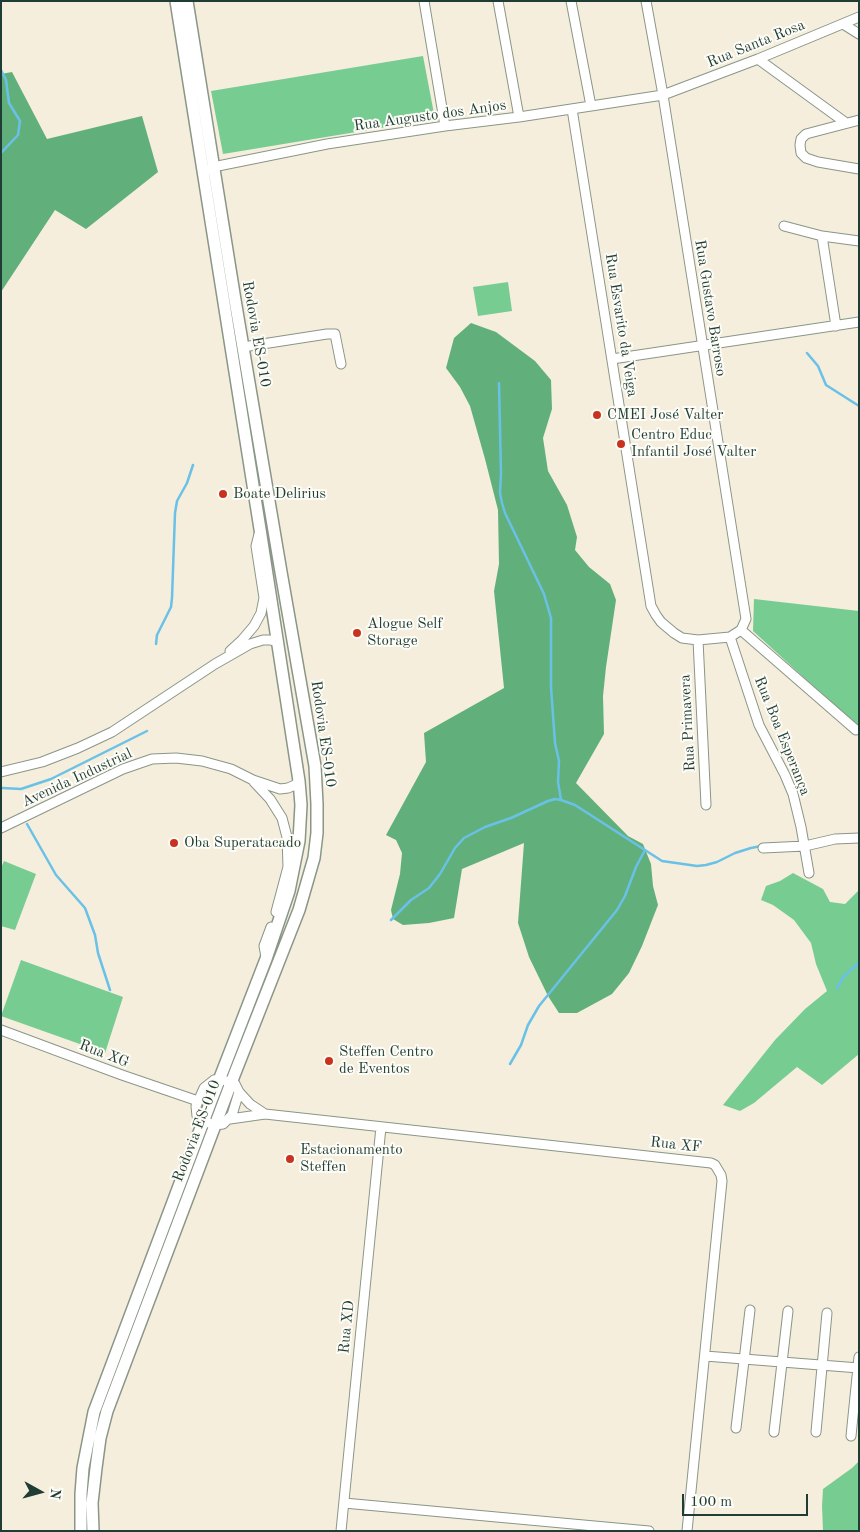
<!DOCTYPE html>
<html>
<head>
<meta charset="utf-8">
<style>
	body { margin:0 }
	#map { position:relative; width:860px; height:1532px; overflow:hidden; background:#f5eedc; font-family:"Old Standard TT",serif }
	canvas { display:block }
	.frame { position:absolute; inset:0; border:2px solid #1f3d34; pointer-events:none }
	.north { position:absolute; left:15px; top:1467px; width:50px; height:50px; -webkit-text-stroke:4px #fdfcf7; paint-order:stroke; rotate:97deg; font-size:14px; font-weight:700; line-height:20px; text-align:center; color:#1f3d34 }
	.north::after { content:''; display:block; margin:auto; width:18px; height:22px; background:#1f3d34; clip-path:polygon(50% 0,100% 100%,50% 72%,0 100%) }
	.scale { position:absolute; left:682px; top:1494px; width:126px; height:22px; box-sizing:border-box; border:2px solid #1f3d34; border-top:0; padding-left:6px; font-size:15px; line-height:18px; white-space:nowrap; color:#1f3d34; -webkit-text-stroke:4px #fdfcf7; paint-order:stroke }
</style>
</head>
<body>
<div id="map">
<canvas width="860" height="1532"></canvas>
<div class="frame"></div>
<div class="north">N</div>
<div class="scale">100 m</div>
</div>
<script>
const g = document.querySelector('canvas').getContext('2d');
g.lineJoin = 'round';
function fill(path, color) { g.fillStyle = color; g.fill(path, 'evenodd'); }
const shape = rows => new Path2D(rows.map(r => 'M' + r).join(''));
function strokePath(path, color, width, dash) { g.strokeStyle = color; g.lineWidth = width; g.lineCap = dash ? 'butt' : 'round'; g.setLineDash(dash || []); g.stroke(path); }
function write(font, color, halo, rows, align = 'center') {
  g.font = font + ' "Old Standard TT",serif'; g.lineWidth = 4; g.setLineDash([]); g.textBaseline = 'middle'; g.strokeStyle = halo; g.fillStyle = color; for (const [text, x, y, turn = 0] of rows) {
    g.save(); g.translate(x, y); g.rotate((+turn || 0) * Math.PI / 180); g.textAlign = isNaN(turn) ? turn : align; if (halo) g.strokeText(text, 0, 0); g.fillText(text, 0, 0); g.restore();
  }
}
fill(shape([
	[423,56,435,119,223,154,211,91],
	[508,282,512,311,478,316,473,287],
	[754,599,859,611,859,728,753,631],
	[4,861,36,874,15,930,1,926,1,868],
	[793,873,823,889,830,902,845,904,859,890,859,1054,822,1085,797,1067,754,1103,740,1111,723,1105,775,1040,805,1009,827,991,816,964,811,943,794,920,773,905,761,900,766,886,780,881],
	[21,960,123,997,105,1053,1,1016],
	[859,1461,859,1531,823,1531,822,1506,823,1489,852,1468]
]), '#77cc91');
fill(shape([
	[12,72,47,139,142,116,158,172,86,229,55,210,1,292,1,74],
	[471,323,496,332,535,361,551,380,552,409,543,438,548,471,567,505,577,537,575,550,589,567,610,584,616,600,606,667,603,696,604,734,576,783,628,836,643,844,651,864,653,886,658,905,642,946,629,973,612,994,577,1013,559,1013,548,996,529,957,518,923,524,843,462,869,454,918,429,923,403,925,393,919,391,910,400,874,402,853,396,840,386,835,426,762,424,733,504,688,494,591,499,564,498,510,485,459,470,406,460,387,446,368,454,338]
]), '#61b07b');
strokePath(shape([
	[1,70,6,80,9,103,20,121,18,135,1,153],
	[807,353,818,366,826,385,859,406],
	[499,383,501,474,500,493,502,503,505,513,544,594,551,618,551,687,555,743,559,761,558,782,561,800],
	[156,644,157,635,171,607,172,598,175,513,177,501,187,483,193,465],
	[2,788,21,789,51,779,147,731],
	[27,824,56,875,85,908,95,935,98,953,110,990],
	[391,920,411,900,429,888,440,874,455,848,464,838,485,827,511,818,548,801,555,799,561,800,575,805,662,861,697,866,706,865,717,862,735,853,751,848,761,846],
	[837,988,844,976,859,963],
	[510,1064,521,1045,528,1025,539,1006,617,910,625,896,636,867,645,850]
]), '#6ac1e7', 2.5);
const minor = shape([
	[424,1,445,126],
	[498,1,519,117],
	[571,1,591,106],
	[843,24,859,34],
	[758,59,846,123],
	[572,109,651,606,656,615,661,622,674,633,682,638,698,640,730,637,741,630,746,619,663,95,646,1],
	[859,120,806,134,801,139,800,145,801,153,806,158,818,162,859,169],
	[208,170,213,167,327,144,445,126,519,117,663,95,758,59,859,17],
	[784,226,822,236,859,241],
	[822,236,836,326],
	[243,347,327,334,335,334,341,364],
	[612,359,859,322],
	[741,630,856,730],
	[730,637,759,725,785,775,793,794,801,827,809,873],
	[698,640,706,805],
	[230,651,242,640,254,626,261,613,264,598,256,546,259,534],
	[1,772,42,762,78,748,112,732,215,664,250,644,263,640,270,640,278,642],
	[254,782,270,799,282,818,287,837,288,867,276,912],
	[1,828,123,769,152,759,176,758,202,761,231,769,253,780,280,789,288,788,295,785,299,781],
	[763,848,805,846,835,839,859,838],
	[266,957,264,946,271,927],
	[1,1030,122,1075,198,1101],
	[239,1092,232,1115,223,1124,215,1125,203,1121,197,1116,196,1106,204,1088,214,1080,220,1079,235,1084,239,1092,250,1104,265,1114],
	[230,1119,265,1114,711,1163,715,1165,721,1175,722,1181,687,1531],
	[705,1356,859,1368],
	[736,1428,750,1310],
	[774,1432,788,1311],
	[816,1432,827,1313],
	[851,1436,859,1357],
	[344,1503,649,1531],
	[341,1531,381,1127]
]);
const major = shape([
	[81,1531,81,1494,83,1468,94,1412,211,1101,266,959,289,891,299,841,301,805,299,781,260,529,176,1],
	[93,1531,92,1503,96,1468,100,1438,107,1411,231,1083,299,910,314,858,317,833,317,804,315,766,281,572,235,300,187,1]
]);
strokePath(minor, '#8a9688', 11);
strokePath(major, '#8a9688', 14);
strokePath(minor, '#fff', 9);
strokePath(major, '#fff', 11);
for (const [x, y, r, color] of [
	[597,415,5,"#c8321e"],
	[621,444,5,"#c8321e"],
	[223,494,5,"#c8321e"],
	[357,633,5,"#c8321e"],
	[174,843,5,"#c8321e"],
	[329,1061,5,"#c8321e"],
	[290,1159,5,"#c8321e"]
]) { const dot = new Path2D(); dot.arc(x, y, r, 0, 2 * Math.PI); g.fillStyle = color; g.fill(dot); strokePath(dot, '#fdfcf7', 2); }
write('15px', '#1f3d34', '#fdfcf7', [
	["Rua Santa Rosa",756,44,-22],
	["Rua Augusto dos Anjos",430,116,-8],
	["Rua Gustavo Barroso",710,308,81],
	["Rua Esvarito da Veiga",621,325,81],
	["Rodovia ES-010",256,334,80],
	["Rua Primavera",688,723,-93],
	["Rodovia ES-010",323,734,82],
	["Rua Boa Esperança",782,736,68],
	["Avenida Industrial",77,778,-25],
	["Rua XG",104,1054,21],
	["Rodovia ES-010",197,1131,-69],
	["Rua XF",676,1145,6],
	["Rua XD",347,1327,-84]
]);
write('15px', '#1f3d34', '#fdfcf7', [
	["CMEI José Valter",607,415],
	["Centro Educ",631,435],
	["Infantil José Valter",631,452],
	["Boate Delirius",233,494],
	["Alogue Self",367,624],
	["Storage",367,641],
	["Oba Superatacado",184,843],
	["Steffen Centro",339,1052],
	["de Eventos",339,1069],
	["Estacionamento",300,1150],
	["Steffen",300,1167]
], 'left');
</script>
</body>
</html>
